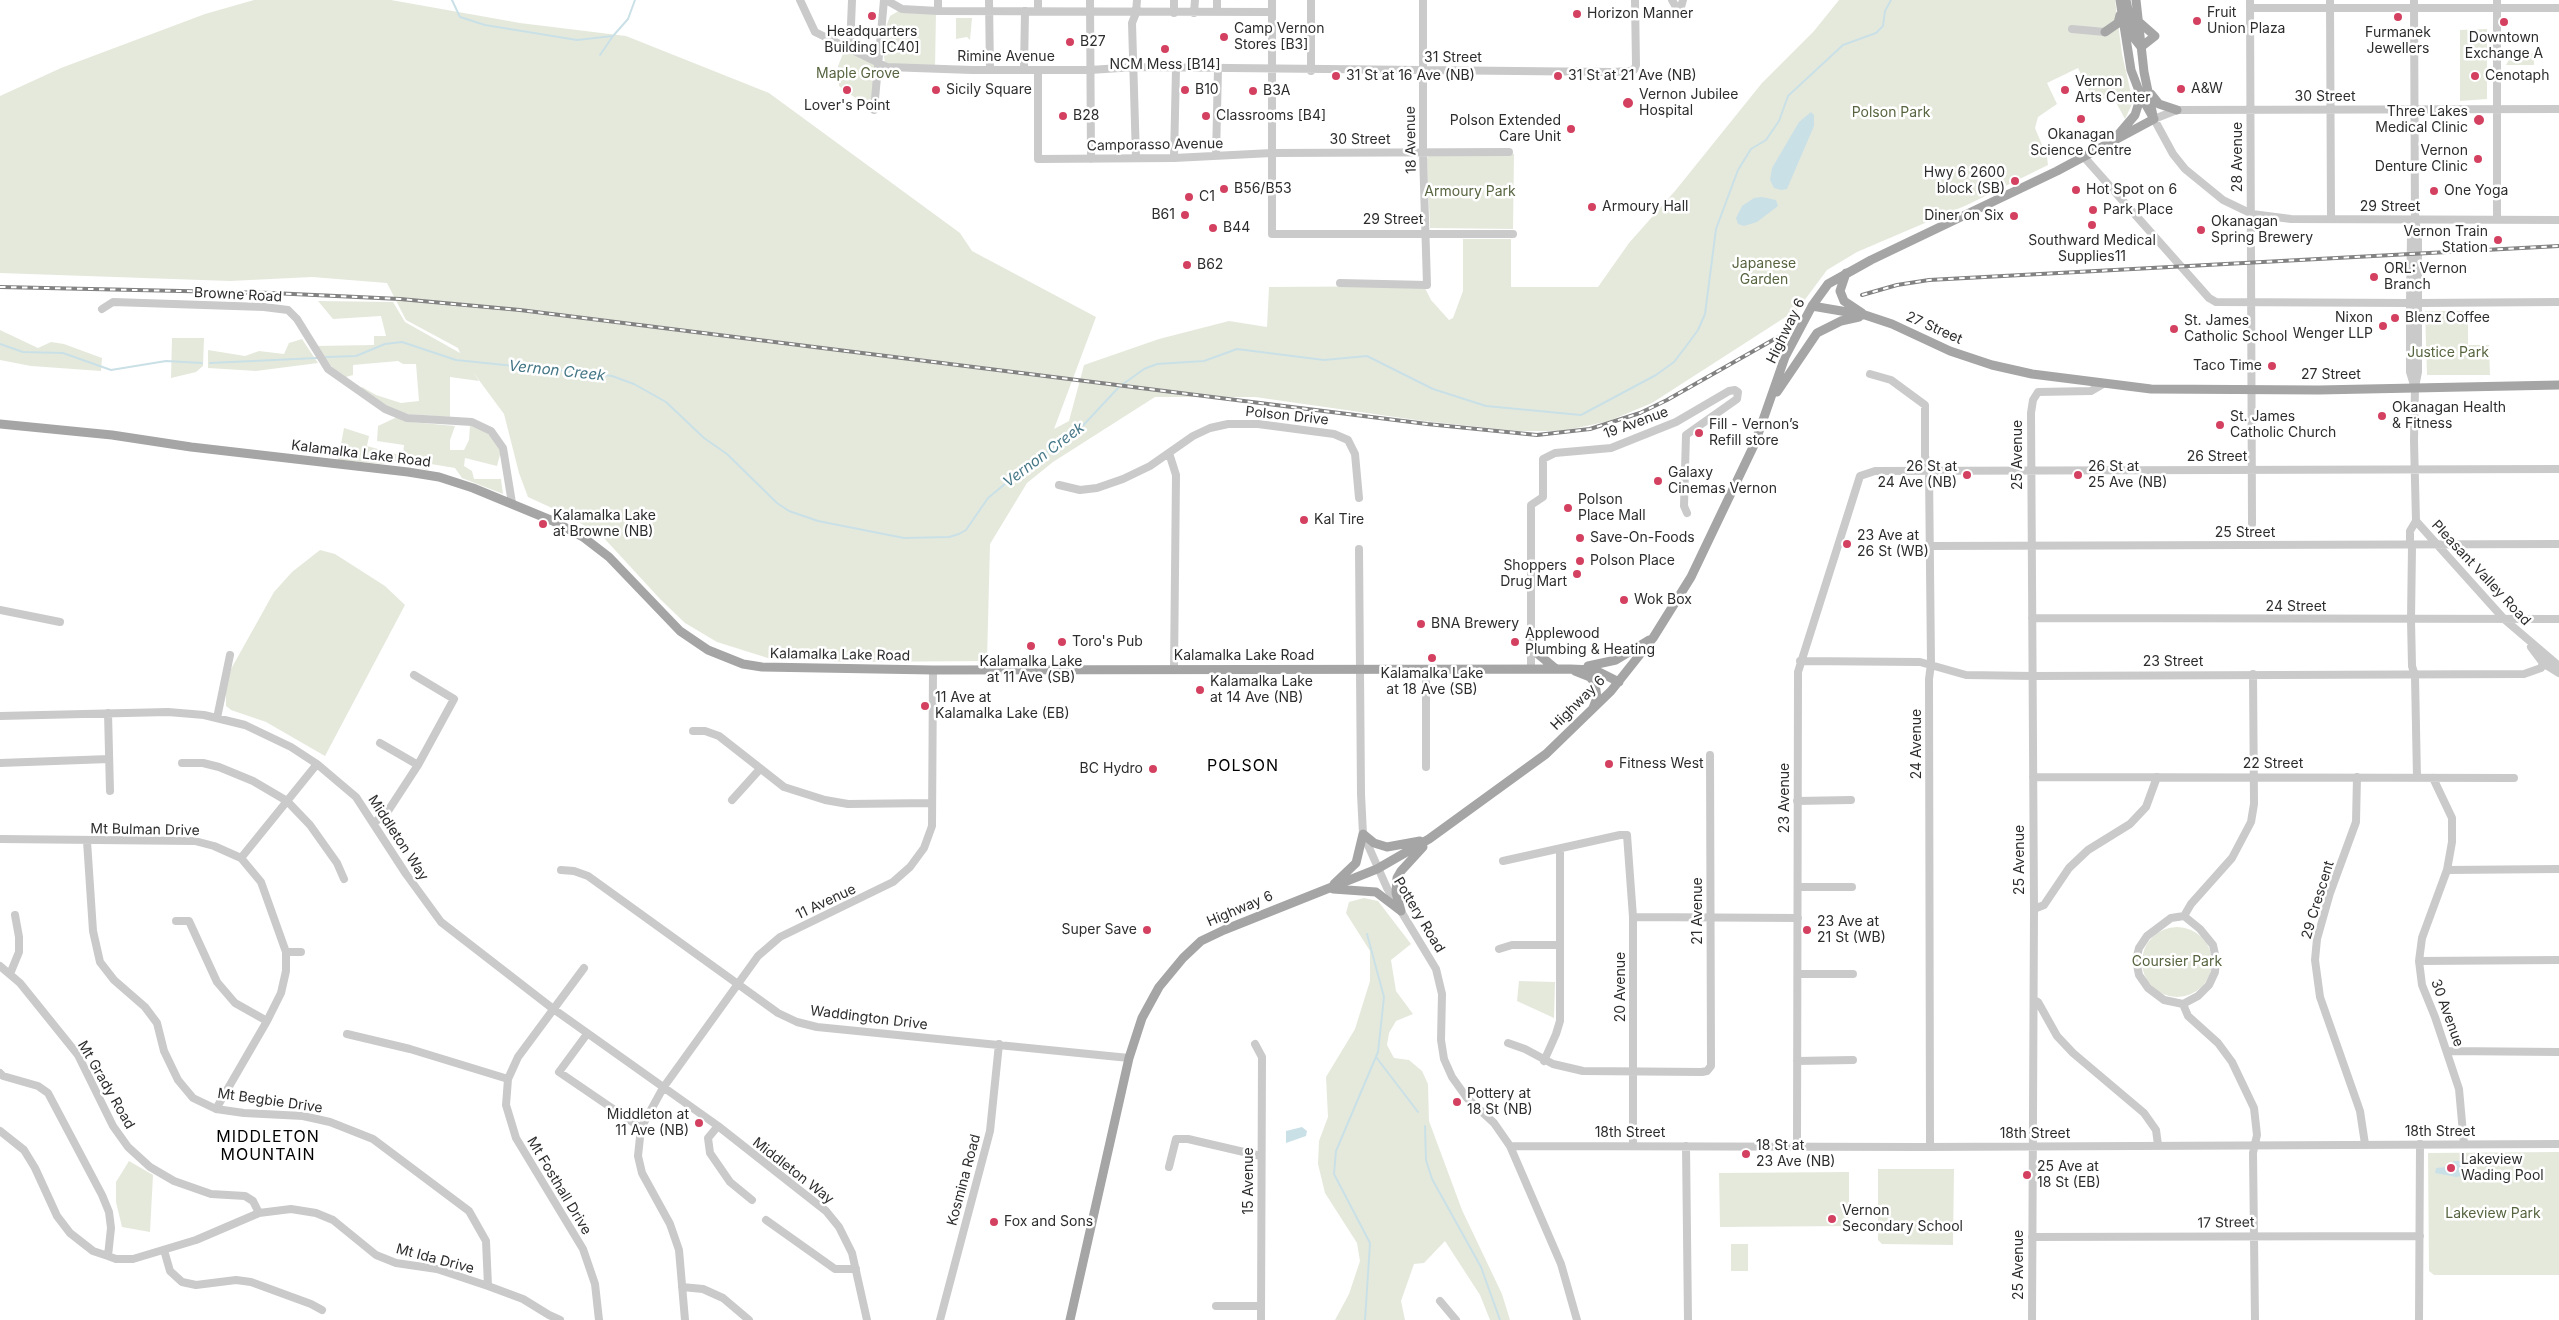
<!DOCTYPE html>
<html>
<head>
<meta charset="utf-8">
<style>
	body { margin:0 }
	canvas { display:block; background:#fff }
</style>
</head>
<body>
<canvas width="2559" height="1320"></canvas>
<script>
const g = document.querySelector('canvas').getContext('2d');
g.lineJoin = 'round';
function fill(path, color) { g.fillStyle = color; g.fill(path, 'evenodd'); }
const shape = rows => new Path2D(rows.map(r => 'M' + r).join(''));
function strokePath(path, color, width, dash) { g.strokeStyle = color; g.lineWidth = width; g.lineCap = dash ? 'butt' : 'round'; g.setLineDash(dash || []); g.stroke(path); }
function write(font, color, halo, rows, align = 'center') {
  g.font = font + ' Inter,sans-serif'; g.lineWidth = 5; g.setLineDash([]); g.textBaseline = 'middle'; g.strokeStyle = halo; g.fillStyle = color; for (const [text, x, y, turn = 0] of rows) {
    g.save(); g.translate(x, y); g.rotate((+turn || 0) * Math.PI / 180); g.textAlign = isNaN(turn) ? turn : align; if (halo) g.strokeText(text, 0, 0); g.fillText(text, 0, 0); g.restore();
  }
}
fill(shape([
	[254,0,391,0,520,23,626,36,769,93,960,233,972,251,1096,317,1054,429,1069,421,1084,365,1159,339,1229,321,1267,327,1269,287,1424,286,1431,300,1449,320,1453,318,1463,291,1463,239,1511,239,1511,287,1598,287,1629,243,1675,191,1762,83,1814,31,1839,0,2115,0,2122,54,2133,102,2125,119,2112,95,2095,103,2078,68,2047,83,2057,104,2038,117,2035,128,2047,157,2048,165,1967,205,1857,252,1827,270,1798,309,1652,403,1609,421,1563,431,1517,431,1423,421,1255,397,1155,397,1053,462,1027,483,990,544,987,661,850,662,771,659,717,642,685,623,660,599,603,537,565,514,528,497,519,473,504,414,473,372,479,381,450,377,450,417,408,414,385,407,359,390,362,387,376,395,401,403,419,401,416,364,403,364,398,361,353,365,353,375,346,377,329,365,316,346,374,345,374,336,386,336,381,316,333,319,318,301,393,302,405,322,460,353,458,348,406,320,387,283,312,277,230,281,0,273,0,96,61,68,205,14],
	[902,9,936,11,935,69,890,67,885,62,883,51,886,27,890,16],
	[956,18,972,18,970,40,967,37,956,39],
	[2487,29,2487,99,2460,101,2460,30],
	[846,46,879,62,872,110,839,86,838,66],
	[2534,53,2534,65,2506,65,2511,56],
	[1514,154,1513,229,1430,228,1427,159,1428,156],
	[2425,311,2468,311,2468,345,2489,345,2490,375,2427,375],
	[0,330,38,348,51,342,64,344,102,358,101,371,31,366,0,360],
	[172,338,204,338,203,366,196,372,171,378],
	[302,339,318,363,256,371,208,368,208,350,245,356,259,351,284,354,289,343],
	[397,417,411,422,455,426,450,440,450,450,464,450,469,440,470,425,490,433,501,451,497,466,465,458,464,466,472,471,474,479,501,479,503,494,462,478,455,468,425,463,428,470,388,459,385,464,338,460,344,428,369,436,367,446,403,456,404,445,377,441,378,426],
	[320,550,335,554,385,586,405,605,325,756,266,722,231,710,226,706,226,687,231,669,274,592,292,572],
	[1364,898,1378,901,1411,944,1391,960,1396,991,1413,1014,1396,1021,1389,1033,1387,1045,1394,1058,1409,1060,1422,1071,1428,1084,1429,1121,1462,1210,1502,1294,1510,1320,1490,1320,1480,1295,1445,1241,1424,1263,1414,1264,1401,1301,1405,1320,1335,1320,1349,1294,1360,1261,1357,1243,1325,1193,1318,1164,1319,1141,1328,1117,1326,1077,1355,1029,1370,981,1370,951,1346,913,1349,902],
	'2142 962a35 35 0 1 1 70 0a35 35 0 1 1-70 0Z',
	[1519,981,1555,982,1554,1018,1517,1001],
	[2559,1152,2559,1275,2434,1275,2429,1271,2428,1153],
	[129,1161,153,1175,150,1232,122,1227,116,1202,116,1182],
	[1878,1169,1954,1169,1953,1245,1882,1244,1878,1240],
	[1849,1172,1849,1226,1720,1227,1719,1173],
	[1731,1244,1748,1244,1748,1271,1731,1271]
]), '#e5e9dc');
fill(shape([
	[1811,112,1814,115,1814,126,1787,189,1781,190,1774,188,1770,180,1772,168,1799,122],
	[1762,197,1776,200,1778,206,1757,222,1744,226,1738,224,1736,218,1742,206,1754,198],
	[1302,1127,1307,1131,1306,1136,1286,1143,1286,1131],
	[2454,1161,2459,1161,2465,1166,2462,1176,2456,1177,2435,1173,2436,1168,2446,1167]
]), '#cae0e7');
strokePath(shape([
	[452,0,460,17,485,25,577,40,613,36],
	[600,55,613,36,628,19,635,0],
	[0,344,23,352,63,353,111,370,166,361,202,363],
	[326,357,356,356,385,344,402,342,456,360,612,376,634,384,666,402,704,438,727,454,777,503,789,511,818,521,904,538,949,537,959,534,966,530,988,498,1034,460,1076,433,1119,387,1144,369,1157,364,1204,361,1237,349,1324,360,1367,356,1433,389,1486,406,1581,415,1656,375,1674,362,1687,345,1698,330,1705,314,1716,229,1738,170,1751,149,1766,140,1779,121,1788,96,1843,45,1876,33,1883,26,1885,11,1891,0],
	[210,363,317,358],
	[1376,1057,1418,1112],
	[1425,1126,1426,1160,1432,1179,1481,1267,1500,1320],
	[1365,1320,1370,1243,1334,1174,1336,1151,1378,1052,1384,997,1367,934]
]), '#cae0e7', 2);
strokePath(shape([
	[800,0,815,32,887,67,972,70,1090,70,1135,67,1612,72,1630,71,1634,70,1636,65,1635,0],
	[886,0,902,9,938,11,1272,12],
	[989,0,990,70],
	[1090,0,1091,159],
	[1272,0,1272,234,1513,234],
	[1672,0,1676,7,1681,7,1683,0],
	[2250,0,2252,524],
	[2330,0,2331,219],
	[2414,0,2415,220,2418,236,2418,372,2415,387,2414,441,2416,521],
	[2497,0,2497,220],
	[2250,8,2559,8],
	[938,11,938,0],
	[1038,11,1038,0],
	[1217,12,1217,0],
	[1174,13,1174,0],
	[1194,13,1195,0],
	[2072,29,2105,32],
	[850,49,852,0],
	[1024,70,1025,11],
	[1038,70,1038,159,1174,158,1272,153,1509,152],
	[1311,71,1311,0],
	[2559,109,2177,110,2154,119,2173,154,2185,169,2223,200,2252,214,2291,219,2559,220],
	[874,110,884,0],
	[1216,156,1218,69],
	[2084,157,2209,298,2216,302,2410,303],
	[1136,158,1132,23,1136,13,1137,0],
	[1174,158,1176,69],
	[2414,224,2411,236,2410,303,2410,372,2414,385],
	[1340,283,1427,285,1423,153,1423,0],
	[2418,303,2559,302],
	[102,309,113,302,264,307,288,310,297,319,328,369,385,409,407,418,472,422,491,431,503,448,512,503],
	[1870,374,1891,380,1925,405,1925,456,1929,471,1931,664,1929,679,1930,1147],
	[1169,453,1176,475,1174,670],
	[1059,485,1080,490,1097,488,1123,479,1150,466,1193,436,1210,428,1228,424,1258,424,1334,434,1348,440,1355,454,1359,498],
	[2416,521,2410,531,2410,541,2412,546,2411,620,2412,666,2415,676,2417,778],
	[2416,521,2504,619,2559,666],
	[1930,546,2559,544],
	[1359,549,1361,794,1363,834,1387,888,1436,969,1442,994,1441,1040,1444,1059,1452,1077,1467,1098,1494,1123,1510,1146,1561,1264,1577,1320],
	[0,610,60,622],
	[2032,618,2559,619],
	[2531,647,2543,663,2559,673],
	[1800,661,1920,662,1966,675,2033,676,2524,674,2541,668,2543,663],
	[1426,669,1426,767],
	[1531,669,1531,505,1543,497,1543,459,1555,453,1611,448,1676,422,1729,391,1735,390,1738,392,1737,399,1686,435,1684,506,1687,513],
	[108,713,110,791],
	[0,716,168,712,204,715,245,725,291,747,317,764,356,797,406,874,441,922,552,1008,718,1126,826,1211,839,1227,852,1253,867,1320],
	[217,718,230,655],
	[693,731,705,731,719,736,784,787,825,800,848,804,932,803],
	[380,743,418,765],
	[0,763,109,759],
	[182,763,203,763,219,767,253,781,287,801,310,825,337,863,344,879],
	[2033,777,2514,778],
	[2357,777,2356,822,2330,893,2317,939,2315,960,2320,997,2360,1111,2365,1144],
	[2433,778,2452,818,2452,842,2447,870,2422,938,2419,961,2422,985,2435,1017,2459,1089,2464,1144],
	[732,800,760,769],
	[1797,801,1851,800],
	[374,823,388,811,418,765,454,699,414,675],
	[0,839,195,841,214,846,241,858,261,882,286,952,286,971,281,993,267,1021,216,1109],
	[87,841,93,931,100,962,114,980,145,1007,157,1023,164,1051,178,1080,193,1098,216,1109,244,1113,303,1116,330,1122,373,1139,469,1211,486,1241,488,1286],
	[241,858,317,764],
	[1503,861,1620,835,1627,835,1633,917,1633,1146],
	[561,870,574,871,588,876,778,1013,797,1022,817,1027,1129,1058],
	[2447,870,2559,869],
	[1798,887,1852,887],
	[2034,909,2044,905,2069,868,2088,850,2130,824,2146,807,2157,777],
	[2184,916,2191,904,2232,858,2251,822,2254,804,2253,674],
	[2184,916,2200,929,2213,945,2216,959,2215,972,2209,985,2198,996,2183,1004,2164,1000,2148,988,2139,975,2136,960,2139,948,2147,936,2171,918,2184,916],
	[1633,917,1798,918],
	[176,921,189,921,217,982,235,1003,267,1021],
	[1499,949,1512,945,1560,945],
	[286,952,301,952],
	[2419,961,2559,960],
	[0,966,20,983,78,1055,113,1126,128,1147,150,1167,174,1181,211,1194,245,1196,253,1201,259,1213],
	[584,968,518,1057,508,1079,506,1105,516,1138,583,1249,595,1284,599,1320],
	[10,974,19,952,19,937,15,915],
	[1798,974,1853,974],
	[2034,1000,2038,1002,2057,1036,2073,1053,2144,1113,2156,1130,2158,1145],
	[2183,1004,2188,1016,2218,1043,2232,1062,2254,1108,2257,1135,2253,1153,2255,1320],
	[347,1034,410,1049,508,1079],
	[587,1034,559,1072,641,1128],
	[1508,1043,1525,1049,1553,1064,1583,1071,1702,1072,1707,1071,1711,1066,1710,755],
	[1255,1044,1262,1057,1261,1320],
	[2447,1051,2559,1052],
	[1544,1061,1556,1034,1560,1021,1560,849],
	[1797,1061,1853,1060],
	[0,1073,3,1076,38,1086,48,1093,102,1195,109,1212,111,1228,108,1256],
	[718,1126,708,1138,710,1153,730,1182,752,1200],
	[0,1131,24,1150,35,1168,57,1216,70,1233,93,1251,108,1256,116,1259,133,1259,196,1240,259,1213,291,1209,316,1213,333,1220,376,1255,396,1263,437,1269,488,1286,523,1299,549,1315,560,1320],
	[1510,1146,1923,1147,2559,1144],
	[1686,1146,1688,1320],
	[1797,1147,1798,672,1860,476,1875,471,2559,469],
	[1169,1167,1176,1139,1188,1139,1261,1156],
	[766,1220,835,1269,856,1269],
	[2032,1237,2420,1236],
	[164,1250,170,1271,182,1282,196,1285,236,1280,251,1282,311,1304,322,1310],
	[682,1287,703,1289,723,1298,749,1320],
	[1440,1301,1456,1320],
	[1216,1306,1261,1306],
	[685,1320,679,1250,670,1224,642,1173,638,1156,641,1128,663,1088,758,956,780,937,893,882,910,867,924,848,932,826,933,670],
	[940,1320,990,1131,999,1044],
	[2032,1320,2034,909,2031,413,2033,400,2038,392,2091,391,2103,384],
	[2419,1320,2420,1144]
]), '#cacaca', 8);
strokePath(shape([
	[2120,0,2131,70,2141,96,2154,119],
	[2126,0,2134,38,2141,47,2155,36,2138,21],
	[2136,0,2144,72,2153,116],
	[2105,32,2118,23,2120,15],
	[2151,94,2159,104,2177,110],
	[2118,135,2135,115,2141,96],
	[1846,273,1840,291,1844,301,1862,313],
	[1812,306,1865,315,1892,324,1950,351,1992,365,2032,374,2151,389,2319,390,2559,385],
	[1777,392,1817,333,1841,321,1859,317],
	[0,424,112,435,191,447,408,472,439,477,473,488,553,521,583,537,609,557,680,631,708,650,743,664,762,667,933,670,1570,669,1595,670,1619,682],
	[1531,644,1538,654,1556,669],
	[1588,666,1616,660,1649,640],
	[1575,671,1590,677,1595,683,1597,698,1593,708],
	[1334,884,1356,863,1363,834,1374,843,1387,847,1420,841],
	[1333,889,1376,892,1401,911],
	[1401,911,1396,893,1397,878,1401,871,1423,847],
	[1070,1320,1129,1058,1142,1018,1159,987,1183,958,1201,941,1224,930,1377,869,1429,839,1546,754,1611,691,1653,638,1691,577,1755,443,1785,357,1812,306,1828,284,1871,260,2057,171,2154,119]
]), '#a5a5a5', 9);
const rail = shape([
	[0,287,272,293,400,299,520,310,1427,424,1537,435,1590,429,1640,413,1667,400,1787,332],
	[1862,295,1897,285,1929,280,2559,246]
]);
strokePath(rail, '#828282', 4);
strokePath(rail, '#fff', 2, [5.5]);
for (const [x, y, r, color] of [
	[1577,14,5,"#d34060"],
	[872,16,5,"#d34060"],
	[2398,17,5,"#d34060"],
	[2197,21,5,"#d34060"],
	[2504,22,5,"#d34060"],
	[1224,37,5,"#d34060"],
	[1070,42,5,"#d34060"],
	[1165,49,5,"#d34060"],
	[1336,76,5,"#d34060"],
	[1558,76,5,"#d34060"],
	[2475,76,5,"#d34060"],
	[2181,89,5,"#d34060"],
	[847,90,5,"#d34060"],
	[936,90,5,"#d34060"],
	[1185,90,5,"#d34060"],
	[2065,90,5,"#d34060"],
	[1253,91,5,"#d34060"],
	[1628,103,6,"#d34060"],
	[1063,116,5,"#d34060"],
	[1206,116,5,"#d34060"],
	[2081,119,5,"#d34060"],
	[2479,120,6,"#d34060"],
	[1571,129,5,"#d34060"],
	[2478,159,5,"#d34060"],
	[2015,181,5,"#d34060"],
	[1224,189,5,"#d34060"],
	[2076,190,5,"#d34060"],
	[2434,191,5,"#d34060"],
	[1189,197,5,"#d34060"],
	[1592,207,5,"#d34060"],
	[2093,210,5,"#d34060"],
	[1185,215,5,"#d34060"],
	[2014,216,5,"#d34060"],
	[2092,225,5,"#d34060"],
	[1213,228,5,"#d34060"],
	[2201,230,5,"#d34060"],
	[2498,240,5,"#d34060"],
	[1187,265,5,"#d34060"],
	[2374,277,5,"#d34060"],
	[2395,318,5,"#d34060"],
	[2383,326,5,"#d34060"],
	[2174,329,5,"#d34060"],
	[2272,366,5,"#d34060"],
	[2382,416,5,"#d34060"],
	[2220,425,5,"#d34060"],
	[1699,433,5,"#d34060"],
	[1967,475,5,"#d34060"],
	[2078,475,5,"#d34060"],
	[1658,481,5,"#d34060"],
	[1568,508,5,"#d34060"],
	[1304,520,5,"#d34060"],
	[543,524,5,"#d34060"],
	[1580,538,5,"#d34060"],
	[1847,544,5,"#d34060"],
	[1580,561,5,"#d34060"],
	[1577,574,5,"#d34060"],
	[1624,600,5,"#d34060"],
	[1421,624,5,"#d34060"],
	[1062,642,5,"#d34060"],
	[1515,642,5,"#d34060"],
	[1031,646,5,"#d34060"],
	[1432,658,5,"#d34060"],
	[1200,690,5,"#d34060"],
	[925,706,5,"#d34060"],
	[1609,764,5,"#d34060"],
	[1153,769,5,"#d34060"],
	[1147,930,5,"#d34060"],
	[1807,930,5,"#d34060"],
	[1457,1102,5,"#d34060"],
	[699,1123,5,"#d34060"],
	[1746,1154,5,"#d34060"],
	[2451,1168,5,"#d34060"],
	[2027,1175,5,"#d34060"],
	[1832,1219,5,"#d34060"],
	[994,1222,5,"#d34060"]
]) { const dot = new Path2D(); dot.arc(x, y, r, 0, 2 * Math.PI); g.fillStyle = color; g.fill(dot); strokePath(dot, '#fff', 2); }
write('14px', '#2d2d2d', '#fff', [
	["Fruit",2207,13],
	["Union Plaza",2207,29],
	["Horizon Manner",1587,14],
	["Camp Vernon",1234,29],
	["Stores [B3]",1234,45],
	["Headquarters",872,32,"center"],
	["Building [C40]",872,48,"center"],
	["Furmanek",2398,33,"center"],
	["Jewellers",2398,49,"center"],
	["Downtown",2504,38,"center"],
	["Exchange A",2504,54,"center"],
	["B27",1080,42],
	["NCM Mess [B14]",1165,65,"center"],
	["31 St at 16 Ave (NB)",1346,76],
	["31 St at 21 Ave (NB)",1568,76],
	["Cenotaph",2485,76],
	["Vernon",2075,82],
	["Arts Center",2075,98],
	["A&W",2191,89],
	["Sicily Square",946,90],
	["B10",1195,90],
	["B3A",1263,91],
	["Vernon Jubilee",1639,95],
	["Hospital",1639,111],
	["Lover's Point",847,106,"center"],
	["Three Lakes",2468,112,"right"],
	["Medical Clinic",2468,128,"right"],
	["B28",1073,116],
	["Classrooms [B4]",1216,116],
	["Polson Extended",1561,121,"right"],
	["Care Unit",1561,137,"right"],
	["Okanagan",2081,135,"center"],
	["Science Centre",2081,151,"center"],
	["Vernon",2468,151,"right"],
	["Denture Clinic",2468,167,"right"],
	["Hwy 6 2600",2005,173,"right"],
	["block (SB)",2005,189,"right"],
	["B56/B53",1234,189],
	["Hot Spot on 6",2086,190],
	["One Yoga",2444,191],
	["C1",1199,197],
	["Armoury Hall",1602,207],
	["Park Place",2103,210],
	["B61",1175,215,"right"],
	["Diner on Six",2004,216,"right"],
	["Okanagan",2211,222],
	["Spring Brewery",2211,238],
	["B44",1223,228],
	["Vernon Train",2488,232,"right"],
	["Station",2488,248,"right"],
	["Southward Medical",2092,241,"center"],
	["Supplies11",2092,257,"center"],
	["B62",1197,265],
	["ORL: Vernon",2384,269],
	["Branch",2384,285],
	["Nixon",2373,318,"right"],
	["Wenger LLP",2373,334,"right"],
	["Blenz Coffee",2405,318],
	["St. James",2184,321],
	["Catholic School",2184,337],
	["Taco Time",2262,366,"right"],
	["Okanagan Health",2392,408],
	["& Fitness",2392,424],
	["St. James",2230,417],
	["Catholic Church",2230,433],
	["Fill - Vernon’s",1709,425],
	["Refill store",1709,441],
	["26 St at",1957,467,"right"],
	["24 Ave (NB)",1957,483,"right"],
	["26 St at",2088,467],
	["25 Ave (NB)",2088,483],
	["Galaxy",1668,473],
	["Cinemas Vernon",1668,489],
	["Polson",1578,500],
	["Place Mall",1578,516],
	["Kalamalka Lake",553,516],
	["at Browne (NB)",553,532],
	["Kal Tire",1314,520],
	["23 Ave at",1857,536],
	["26 St (WB)",1857,552],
	["Save-On-Foods",1590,538],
	["Polson Place",1590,561],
	["Shoppers",1567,566,"right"],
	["Drug Mart",1567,582,"right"],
	["Wok Box",1634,600],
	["BNA Brewery",1431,624],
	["Applewood",1525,634],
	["Plumbing & Heating",1525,650],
	["Toro's Pub",1072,642],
	["Kalamalka Lake",1031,662,"center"],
	["at 11 Ave (SB)",1031,678,"center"],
	["Kalamalka Lake",1432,674,"center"],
	["at 18 Ave (SB)",1432,690,"center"],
	["Kalamalka Lake",1210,682],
	["at 14 Ave (NB)",1210,698],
	["11 Ave at",935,698],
	["Kalamalka Lake (EB)",935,714],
	["Fitness West",1619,764],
	["BC Hydro",1143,769,"right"],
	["23 Ave at",1817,922],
	["21 St (WB)",1817,938],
	["Super Save",1137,930,"right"],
	["Pottery at",1467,1094],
	["18 St (NB)",1467,1110],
	["Middleton at",689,1115,"right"],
	["11 Ave (NB)",689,1131,"right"],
	["18 St at",1756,1146],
	["23 Ave (NB)",1756,1162],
	["Lakeview",2461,1160],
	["Wading Pool",2461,1176],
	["25 Ave at",2037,1167],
	["18 St (EB)",2037,1183],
	["Vernon",1842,1211],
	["Secondary School",1842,1227],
	["Fox and Sons",1004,1222]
], 'left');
write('14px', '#2d2d2d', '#fff', [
	["Rimine Avenue",1006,57],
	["31 Street",1453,58],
	["30 Street",2325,97],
	["30 Street",1360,140],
	["18 Avenue",1411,140,-91],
	["Camporasso Avenue",1155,145,-1],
	["28 Avenue",2238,157,-90],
	["29 Street",2390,207],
	["29 Street",1393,220],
	["Browne Road",238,295,3],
	["27 Street",1934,328,24],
	["Highway 6",1786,331,-64],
	["27 Street",2331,375],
	["Polson Drive",1287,416,6],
	["19 Avenue",1636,423,-20],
	["Kalamalka Lake Road",361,454,7],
	["25 Avenue",2018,455,-90],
	["26 Street",2217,457],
	["25 Street",2245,533],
	["Pleasant Valley Road",2481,573,47],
	["24 Street",2296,607],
	["Kalamalka Lake Road",840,655,1],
	["Kalamalka Lake Road",1244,656],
	["23 Street",2173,662],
	["Highway 6",1578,703,-45],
	["24 Avenue",1917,744,-90],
	["22 Street",2273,764],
	["23 Avenue",1785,798,-90],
	["Mt Bulman Drive",145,830,1],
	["Middleton Way",398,838,57],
	["25 Avenue",2020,860,-90],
	["29 Crescent",2318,900,-73],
	["11 Avenue",826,902,-25],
	["Highway 6",1240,909,-23],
	["21 Avenue",1698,911,-90],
	["Pottery Road",1419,915,59],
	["20 Avenue",1621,987,-90],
	["30 Avenue",2447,1013,70],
	["Waddington Drive",869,1018,7],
	["Mt Grady Road",106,1085,60],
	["Mt Begbie Drive",270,1101,8],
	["18th Street",2440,1132],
	["18th Street",1630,1133],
	["18th Street",2035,1134],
	["Middleton Way",793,1171,38],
	["Kosmina Road",964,1180,-75],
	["15 Avenue",1249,1181,-90],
	["Mt Fosthall Drive",559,1186,59],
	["17 Street",2226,1223,-1],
	["Mt Ida Drive",435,1259,15],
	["25 Avenue",2019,1265,-90]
]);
write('14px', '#56643f', '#fff', [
	["Maple Grove",858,74],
	["Polson Park",1891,113],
	["Armoury Park",1470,192],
	["Japanese",1764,264],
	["Garden",1764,280],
	["Justice Park",2448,353],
	["Coursier Park",2177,962],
	["Lakeview Park",2493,1214]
]);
write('italic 15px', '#447686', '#fff', [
	["Vernon Creek",557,371,6],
	["Vernon Creek",1044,455,-37]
]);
g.letterSpacing = '1px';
write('16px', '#000', '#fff', [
	["POLSON",1243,766],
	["MIDDLETON",268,1137],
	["MOUNTAIN",268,1155]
]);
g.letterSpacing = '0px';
</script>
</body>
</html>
